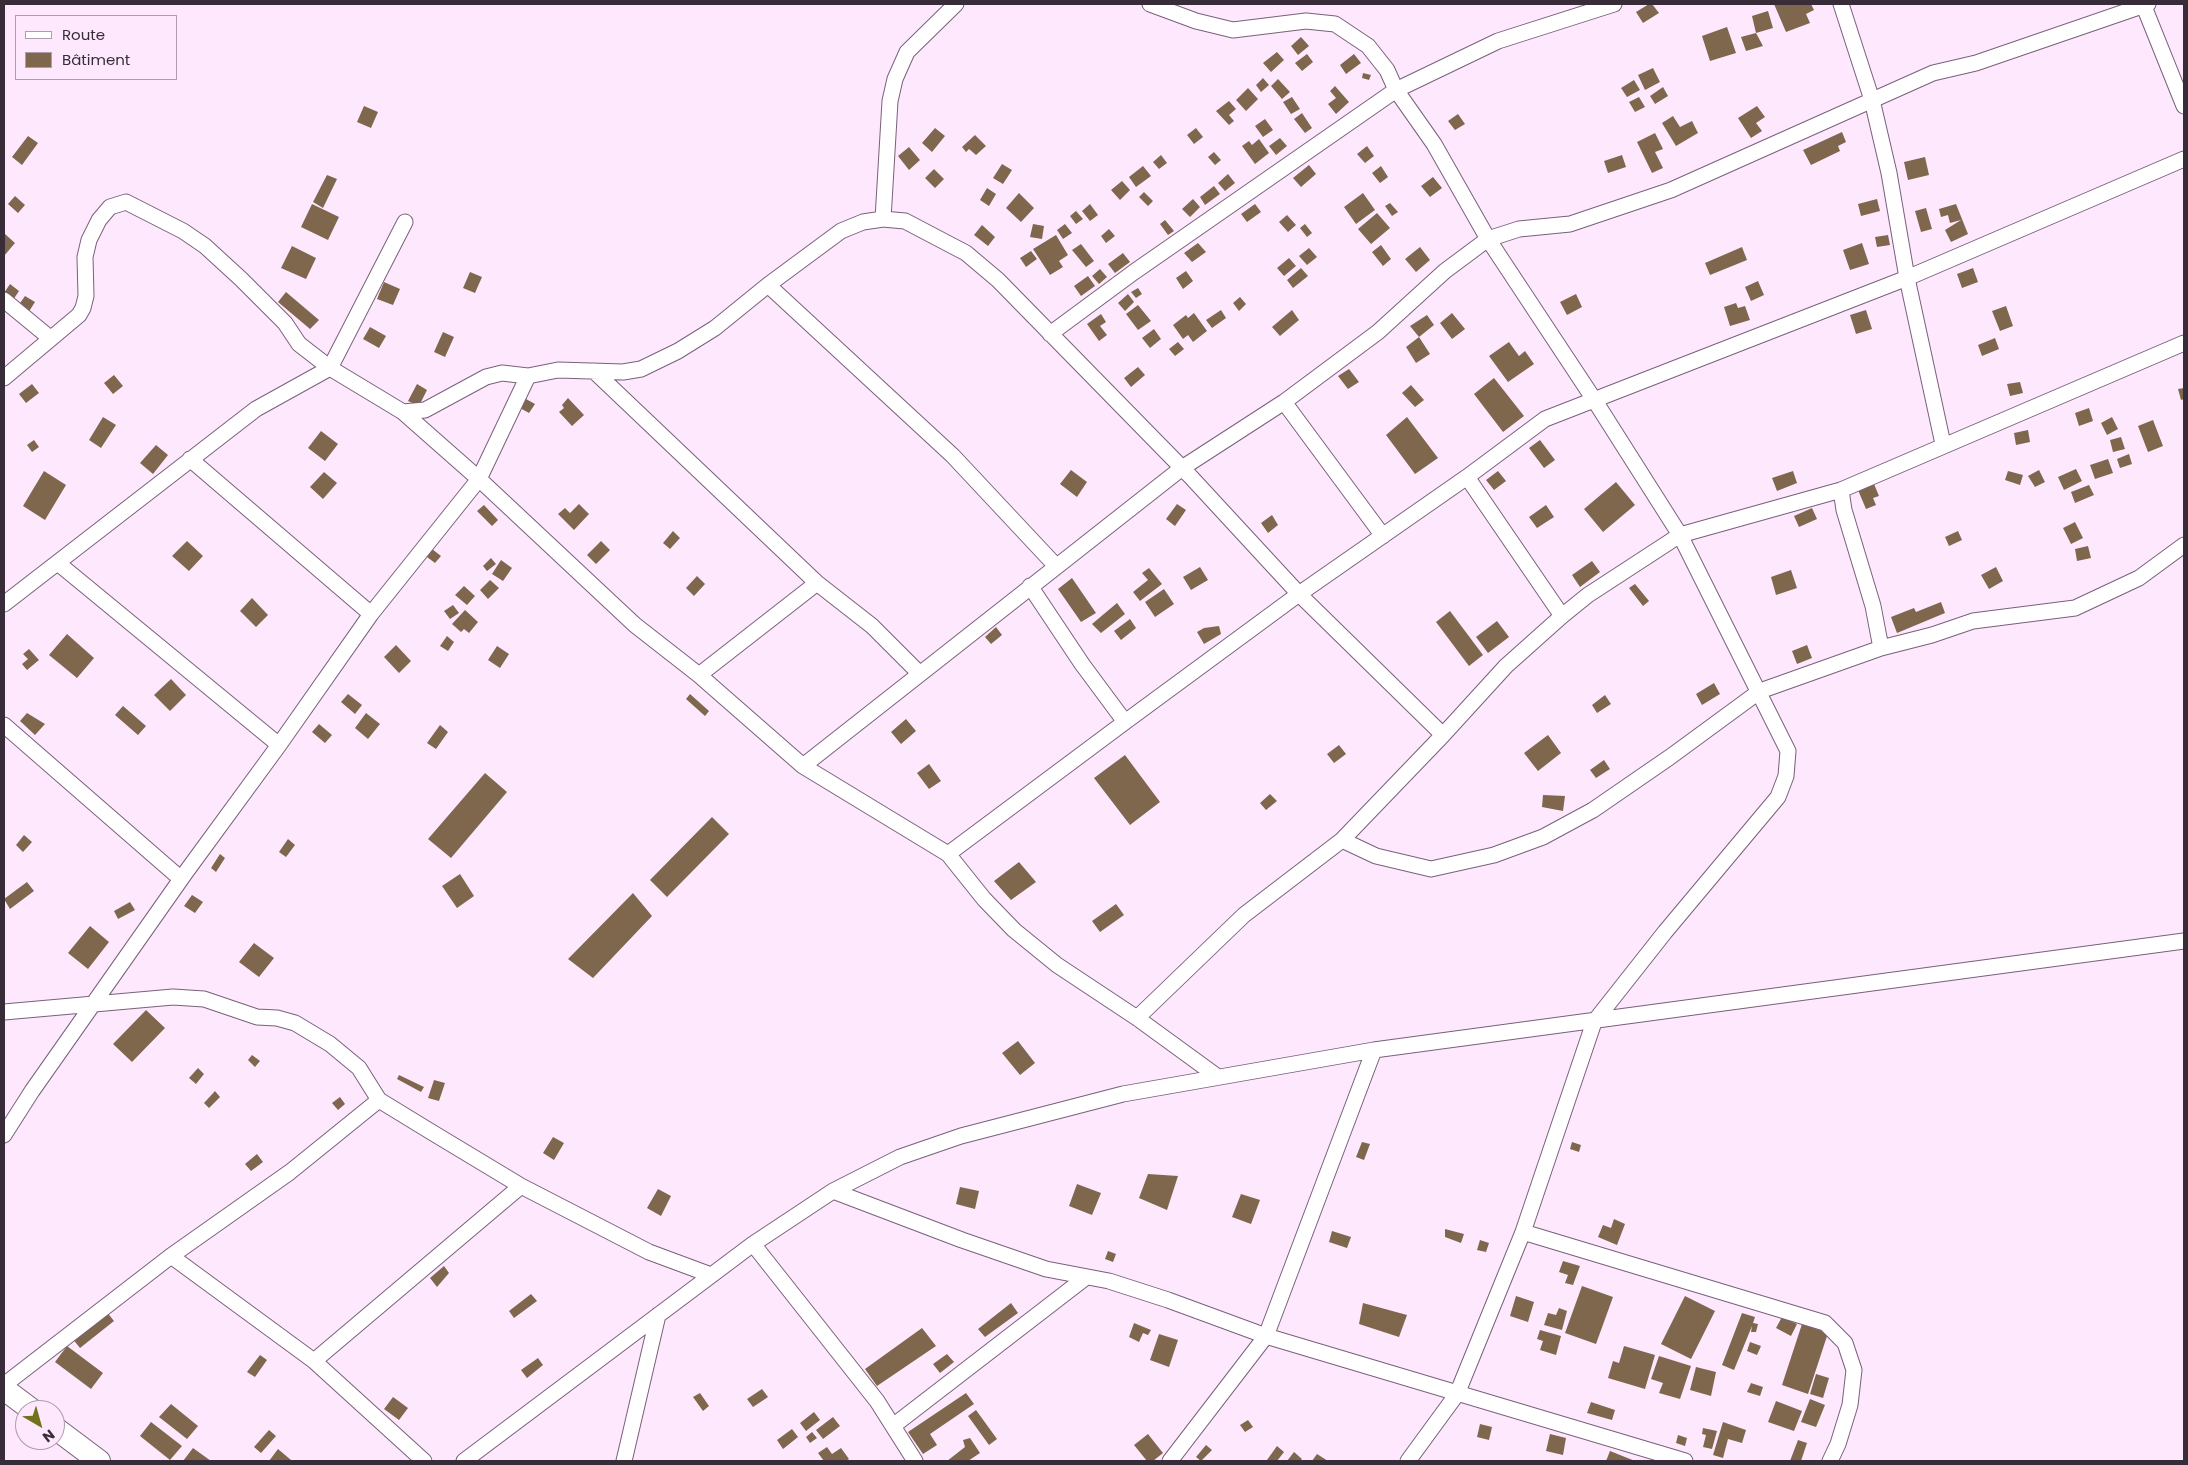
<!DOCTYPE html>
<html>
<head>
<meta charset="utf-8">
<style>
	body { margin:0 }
	#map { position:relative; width:2188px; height:1465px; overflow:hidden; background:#fee8fe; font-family:Poppins,sans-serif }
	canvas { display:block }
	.frame { position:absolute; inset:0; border:5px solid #372c37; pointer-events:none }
	.legend { position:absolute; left:15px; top:15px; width:162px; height:65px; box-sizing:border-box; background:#fee8fe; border:1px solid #ae9dae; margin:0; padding:6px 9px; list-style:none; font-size:15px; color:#372c37 }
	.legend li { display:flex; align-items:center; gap:10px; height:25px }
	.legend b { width:25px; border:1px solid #ae9dae }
	.north { position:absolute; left:15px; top:1400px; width:50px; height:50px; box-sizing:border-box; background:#fee8fe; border:1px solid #ae9dae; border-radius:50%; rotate:142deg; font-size:14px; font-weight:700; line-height:20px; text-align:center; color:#372c37 }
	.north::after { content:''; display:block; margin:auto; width:18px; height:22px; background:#717319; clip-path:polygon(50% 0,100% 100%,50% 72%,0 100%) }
</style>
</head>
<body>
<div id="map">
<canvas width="2188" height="1465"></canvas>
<div class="frame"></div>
<ul class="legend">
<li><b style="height:6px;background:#fff"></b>Route</li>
<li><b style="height:14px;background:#7f674e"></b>Bâtiment</li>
</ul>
<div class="north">N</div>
</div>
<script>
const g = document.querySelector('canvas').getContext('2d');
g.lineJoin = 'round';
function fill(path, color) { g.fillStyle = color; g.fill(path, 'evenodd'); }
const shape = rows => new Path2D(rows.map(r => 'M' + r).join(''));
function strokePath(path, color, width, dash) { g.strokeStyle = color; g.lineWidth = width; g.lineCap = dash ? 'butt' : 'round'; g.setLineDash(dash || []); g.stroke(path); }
fill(shape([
	[1649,4,1652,4,1659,13,1643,23,1636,12],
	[1774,4,1811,4,1814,10,1806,14,1810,23,1786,32],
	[1768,11,1773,28,1756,33,1752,16],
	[1727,27,1736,53,1710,61,1702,36],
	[1756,33,1763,46,1746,51,1741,37],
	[1301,37,1309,46,1298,55,1291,46],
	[1277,52,1284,60,1271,72,1263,63],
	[1307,54,1313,62,1302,71,1295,63],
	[1354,54,1361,63,1346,74,1340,65],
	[1653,68,1660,82,1645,90,1638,75],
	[1363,73,1371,75,1369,80,1362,78],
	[1263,78,1269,85,1261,92,1256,85],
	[1278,79,1290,92,1282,99,1271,86],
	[1634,80,1640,90,1627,97,1621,88],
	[1335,86,1349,102,1336,114,1328,104,1336,98,1330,91],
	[1663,87,1668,96,1655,104,1650,96],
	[1248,88,1258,99,1246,111,1236,100],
	[1292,97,1300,109,1291,114,1283,102],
	[1639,97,1645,107,1635,112,1629,102],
	[1229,101,1236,109,1229,115,1234,121,1229,125,1216,111],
	[364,106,378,112,371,128,357,122],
	[1757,106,1765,117,1756,123,1762,131,1751,138,1738,118],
	[1302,113,1312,128,1305,133,1294,119],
	[1458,114,1465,124,1455,130,1448,121],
	[1673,116,1680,127,1692,121,1698,133,1676,146,1662,123],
	[1265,119,1273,130,1263,137,1255,126],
	[935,128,945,136,932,152,922,143],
	[1196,128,1203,137,1194,144,1187,135],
	[1842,132,1846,142,1838,146,1840,151,1811,165,1803,150],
	[1655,133,1663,149,1655,152,1663,168,1652,173,1637,142],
	[975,135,986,146,976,155,969,149,966,152,962,147],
	[28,136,38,143,22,165,12,157],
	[1280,138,1287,146,1276,155,1269,146],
	[1259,139,1269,153,1255,164,1242,146,1249,141,1252,145],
	[1367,146,1374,156,1365,163,1357,154],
	[909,147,920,160,909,170,898,156],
	[1214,152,1221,160,1215,165,1208,157],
	[1161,155,1167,163,1159,169,1153,162],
	[1622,155,1626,167,1608,173,1604,161],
	[1925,157,1929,175,1908,180,1904,162],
	[1002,164,1012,170,1003,184,993,178],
	[1309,165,1316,174,1301,187,1293,178],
	[1143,166,1151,176,1136,187,1129,177],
	[1381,166,1388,177,1380,183,1372,173],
	[934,169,944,179,935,188,925,178],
	[1228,174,1235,183,1225,191,1218,183],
	[327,175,337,179,323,208,313,202],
	[1433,177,1442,188,1430,197,1421,186],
	[1122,181,1130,190,1120,200,1111,190],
	[1214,186,1220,194,1205,205,1200,197],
	[987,188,996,194,989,206,980,200],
	[1144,192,1153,201,1148,206,1139,197],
	[1019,193,1034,208,1021,222,1006,208],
	[1363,193,1375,210,1356,224,1344,207],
	[15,196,25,205,18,213,8,204],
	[1193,199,1200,207,1190,217,1182,209],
	[1877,199,1880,211,1861,216,1858,204],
	[1390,203,1398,212,1392,216,1385,206],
	[312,204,339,217,328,240,301,227],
	[1090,204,1098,215,1090,221,1082,211],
	[1255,204,1261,212,1247,222,1241,214],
	[1956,204,1968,234,1951,242,1945,230,1961,220,1950,223,1948,215,1941,217,1939,209],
	[1926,208,1932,229,1921,232,1915,211],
	[1076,211,1083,219,1076,224,1070,216],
	[1377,213,1390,228,1371,244,1358,229],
	[1287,215,1296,225,1288,232,1279,222],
	[1165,220,1174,231,1168,235,1160,224],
	[1033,224,1044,226,1042,239,1030,237],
	[1065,224,1072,233,1063,239,1057,230],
	[1305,224,1312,233,1307,237,1300,228],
	[982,225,995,237,988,246,974,235],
	[1109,229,1115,236,1106,243,1101,236],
	[5,234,15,243,4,256,4,236],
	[1056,235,1068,255,1059,261,1063,267,1050,275,1033,249],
	[1888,235,1890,245,1877,247,1875,237],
	[1198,243,1206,252,1192,262,1184,253],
	[1862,243,1869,264,1850,270,1843,250],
	[1081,244,1094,261,1086,267,1072,250],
	[1381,245,1391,259,1383,266,1372,252],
	[292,246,316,258,306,279,281,268],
	[1420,247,1430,260,1416,272,1405,259],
	[1742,247,1747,260,1710,275,1705,263],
	[1309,248,1317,257,1307,265,1299,256],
	[1031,251,1037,259,1026,267,1020,258],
	[1123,253,1130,262,1115,273,1108,264],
	[1289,258,1296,266,1284,276,1277,268],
	[1301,268,1308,276,1293,288,1287,280],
	[1973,268,1978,282,1962,288,1957,274],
	[1100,269,1107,277,1099,284,1092,276],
	[1186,271,1193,281,1183,289,1176,278],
	[470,272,482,277,475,293,463,288],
	[1088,276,1095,286,1081,296,1074,286],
	[1758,281,1764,295,1751,301,1745,287],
	[384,282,400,289,393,305,377,299],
	[10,284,19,291,13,300,4,293],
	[1138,288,1142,294,1136,298,1131,292],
	[286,292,319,320,310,329,278,302],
	[1128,294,1134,302,1125,311,1118,303],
	[1576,294,1582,307,1567,315,1560,302],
	[25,296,35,302,28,313,18,306],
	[1240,297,1246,304,1239,311,1233,303],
	[1736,303,1738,308,1745,306,1750,320,1730,326,1724,307],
	[1138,305,1151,321,1138,330,1126,314],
	[2006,306,2013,326,2000,331,1992,311],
	[1221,310,1226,318,1212,328,1206,320],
	[1292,310,1299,320,1280,336,1272,327],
	[1866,310,1872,329,1856,334,1850,315],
	[1194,313,1207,331,1193,342,1188,335,1183,339,1173,325,1186,315,1188,318],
	[1452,313,1465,329,1452,339,1440,323],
	[1101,314,1106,322,1100,326,1107,335,1099,341,1087,324],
	[1427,315,1434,325,1419,337,1410,326],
	[370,327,386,336,379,348,363,339],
	[1154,329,1161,339,1150,348,1142,338],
	[443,332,454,337,445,357,434,352],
	[1419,337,1430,354,1416,363,1406,347],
	[1995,338,1999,349,1982,356,1978,345],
	[1178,342,1184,349,1175,356,1169,349],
	[1509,342,1519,356,1525,351,1534,364,1508,382,1489,356],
	[1138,367,1145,375,1131,387,1124,378],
	[1349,369,1359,382,1348,389,1338,376],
	[114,375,123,386,113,394,104,383],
	[1494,378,1524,416,1503,432,1474,394],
	[2020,382,2023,393,2010,396,2007,384],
	[32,384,39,393,26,403,19,394],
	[417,384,427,390,419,406,408,401],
	[1411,385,1424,400,1415,407,1402,393],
	[2184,388,2184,399,2181,400,2178,389],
	[568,398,584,415,572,426,559,412,564,408,562,405],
	[526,399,535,404,529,413,520,408],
	[2089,408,2093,421,2079,426,2075,413],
	[103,417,116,425,101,448,89,440],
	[1407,417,1438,458,1415,474,1386,435],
	[2112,417,2118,429,2107,435,2101,423],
	[2153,420,2163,446,2148,452,2138,426],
	[2028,430,2030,442,2016,445,2014,433],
	[321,431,338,444,325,461,308,448],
	[2121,437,2125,449,2113,452,2110,440],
	[34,440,39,447,32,452,27,445],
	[1540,440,1555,460,1544,468,1529,448],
	[156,445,168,455,153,474,140,463],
	[2129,454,2132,464,2120,468,2117,459],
	[2108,459,2113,473,2095,479,2090,465],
	[2076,469,2082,481,2064,490,2058,477],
	[1071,470,1087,482,1077,497,1060,484],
	[2039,470,2045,482,2035,487,2028,476],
	[44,471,66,485,45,520,23,506],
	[1498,471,1506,481,1494,490,1486,480],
	[1793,471,1797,483,1777,491,1772,478],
	[2008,471,2023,475,2020,485,2005,480],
	[324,472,337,483,323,499,310,487],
	[1616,482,1635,505,1603,532,1584,509],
	[1874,484,1879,496,1873,498,1876,505,1866,509,1858,490],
	[2089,485,2094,495,2075,503,2071,492],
	[579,504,589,514,574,530,558,514,565,508,570,513],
	[1177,504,1186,510,1175,526,1166,519],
	[484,505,498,520,492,526,477,511],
	[1546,505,1554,517,1537,528,1529,517],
	[1812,508,1817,519,1799,527,1794,516],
	[1272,515,1278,525,1268,533,1261,523],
	[2075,522,2083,538,2071,544,2063,528],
	[673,531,680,538,670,549,663,543],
	[1958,531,1962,540,1949,546,1945,537],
	[187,541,203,556,189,571,172,556],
	[601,541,610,550,596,564,587,555],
	[2088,546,2091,558,2077,561,2075,549],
	[432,549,441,556,435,563,427,557],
	[491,558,496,564,487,571,483,566],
	[501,560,512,568,503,581,492,574],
	[1592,561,1600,572,1580,587,1572,575],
	[1200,567,1208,580,1191,590,1183,577],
	[1996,567,2003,581,1989,589,1981,575],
	[1149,568,1162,584,1140,601,1133,592,1148,580,1142,573],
	[1791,570,1797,588,1776,595,1771,577],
	[697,576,705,584,694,596,686,588],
	[1072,578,1096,613,1081,622,1058,589],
	[490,580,499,588,488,599,480,590],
	[1635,584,1649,601,1643,606,1629,588],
	[464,586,475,596,467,605,455,595],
	[1164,589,1174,604,1155,617,1145,602],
	[252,598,268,615,256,627,240,611],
	[1941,602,1945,613,1897,633,1891,617,1914,608,1916,612],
	[1117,603,1125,614,1101,633,1092,624],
	[453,605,459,613,450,619,444,611],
	[465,610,478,622,469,633,464,629,461,632,452,624],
	[1450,611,1483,655,1469,666,1436,622],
	[1130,619,1136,628,1121,640,1114,631],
	[1497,621,1509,637,1488,653,1476,637],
	[1219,626,1221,634,1204,644,1197,632,1204,628],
	[996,627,1002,635,991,644,985,637],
	[67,634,94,658,77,678,49,655],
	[447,636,454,642,448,651,440,646],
	[396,645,411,661,399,673,384,657],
	[1807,645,1812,658,1797,664,1792,651],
	[497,646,509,654,500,668,488,660],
	[29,649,39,660,27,670,22,664,28,659,23,654],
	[171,679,186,695,170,711,154,695],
	[1714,683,1720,694,1702,705,1696,694],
	[348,694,362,705,355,714,341,702],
	[690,694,709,711,705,716,686,699],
	[1605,695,1611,704,1597,713,1592,705],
	[123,706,146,726,138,735,115,715],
	[27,713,45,724,35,735,20,721],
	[366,713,380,724,368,739,355,728],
	[906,719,916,731,901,744,891,732],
	[319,724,332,735,325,743,312,732],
	[440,725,448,732,436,749,427,743],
	[1548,735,1561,753,1538,771,1524,753],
	[1339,745,1346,754,1334,763,1327,754],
	[1125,755,1160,802,1130,825,1094,778],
	[1604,760,1610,769,1596,778,1590,770],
	[929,764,941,781,929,789,917,773],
	[485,773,507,792,451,858,428,839],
	[1270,794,1277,801,1266,810,1260,803],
	[1543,795,1565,796,1563,811,1542,807],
	[712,817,729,834,667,897,650,880],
	[24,835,32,842,23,852,16,845],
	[288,839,295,845,286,857,279,852],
	[220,854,225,858,216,872,211,868],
	[1019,862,1036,882,1011,900,994,881],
	[460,874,474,896,457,908,442,886],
	[27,882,34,891,10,909,4,899],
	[633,893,652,916,593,978,568,959],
	[192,895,203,902,195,913,184,906],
	[130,902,135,910,118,919,114,911],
	[1116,904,1124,915,1100,932,1092,921],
	[90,926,109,942,88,969,68,953],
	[254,943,274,958,259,977,239,962],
	[146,1010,165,1028,132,1062,113,1044],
	[1018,1041,1035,1063,1020,1075,1002,1053],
	[252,1055,260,1061,255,1067,248,1060],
	[198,1068,204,1074,196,1084,189,1078],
	[399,1075,424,1087,421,1092,397,1079],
	[434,1080,445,1083,439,1101,428,1098],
	[215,1091,220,1097,209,1108,204,1103],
	[340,1097,345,1104,338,1110,332,1103],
	[553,1137,564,1143,554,1160,543,1153],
	[1362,1142,1370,1144,1364,1160,1356,1157],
	[1572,1142,1581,1145,1579,1152,1570,1149],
	[257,1154,263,1162,251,1171,245,1164],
	[1148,1174,1178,1176,1167,1210,1139,1198],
	[1077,1184,1101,1193,1092,1215,1069,1206],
	[960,1187,979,1191,975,1209,956,1204],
	[658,1189,671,1196,661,1216,647,1208],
	[1241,1194,1260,1200,1251,1224,1232,1217],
	[1614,1219,1625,1224,1617,1245,1598,1237,1603,1225,1611,1228],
	[1445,1229,1464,1234,1461,1243,1445,1237],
	[1332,1231,1351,1237,1347,1248,1329,1242],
	[1480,1240,1489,1243,1486,1252,1477,1250],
	[1108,1251,1116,1254,1113,1262,1105,1259],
	[1563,1261,1580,1266,1573,1285,1565,1283,1568,1275,1559,1272],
	[444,1266,449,1273,437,1287,430,1278],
	[1582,1286,1613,1297,1596,1344,1565,1333],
	[531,1294,537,1301,514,1318,509,1311],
	[1516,1296,1534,1302,1528,1322,1510,1316],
	[1685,1296,1715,1311,1691,1359,1661,1344],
	[1011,1303,1018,1313,985,1337,978,1329],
	[1363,1303,1407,1315,1399,1337,1359,1324],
	[1559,1308,1567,1311,1562,1330,1544,1325,1548,1313,1556,1315],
	[106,1311,114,1321,80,1348,72,1338],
	[1742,1313,1755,1317,1753,1323,1758,1324,1756,1332,1751,1332,1752,1326,1734,1370,1722,1365],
	[1782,1317,1797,1324,1791,1336,1776,1328],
	[1134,1323,1151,1330,1148,1335,1143,1333,1139,1342,1129,1337],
	[1802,1324,1828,1333,1808,1394,1782,1385],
	[922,1328,936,1346,877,1386,865,1369],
	[1540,1330,1561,1336,1556,1355,1540,1350,1543,1341,1537,1339],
	[1159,1334,1178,1340,1169,1367,1150,1360],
	[1750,1342,1761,1346,1757,1355,1747,1351],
	[67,1346,103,1373,91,1389,55,1362],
	[1624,1346,1655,1355,1645,1389,1608,1378,1613,1361,1619,1363],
	[947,1354,954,1362,940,1373,933,1364],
	[260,1355,267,1360,255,1377,247,1372],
	[1659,1356,1691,1366,1680,1399,1659,1393,1663,1383,1651,1379],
	[538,1358,543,1365,527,1378,521,1370],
	[1696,1367,1716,1372,1711,1396,1690,1390],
	[1816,1374,1829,1378,1823,1398,1810,1394],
	[1751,1383,1763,1387,1760,1396,1747,1392],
	[762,1389,768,1397,753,1407,747,1399],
	[700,1393,709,1406,703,1411,693,1397],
	[966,1393,974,1404,930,1434,937,1445,923,1454,908,1432],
	[393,1397,408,1408,399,1420,384,1409],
	[1810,1399,1825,1405,1816,1427,1801,1422],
	[1776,1401,1802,1411,1794,1431,1768,1422],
	[1591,1402,1615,1410,1612,1420,1587,1413],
	[171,1404,198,1426,187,1439,159,1417],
	[976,1410,997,1439,989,1445,968,1416],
	[814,1412,820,1420,806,1431,800,1423],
	[833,1417,840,1426,823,1439,816,1430],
	[1248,1420,1253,1427,1245,1432,1240,1425],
	[151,1422,182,1446,170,1460,140,1436],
	[1723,1422,1746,1430,1742,1443,1728,1439,1723,1458,1713,1455],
	[1480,1424,1492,1427,1489,1440,1477,1437],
	[1703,1428,1717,1431,1712,1449,1703,1447,1706,1435,1702,1434],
	[792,1429,798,1437,783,1449,777,1440],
	[269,1430,276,1436,261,1453,254,1447],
	[812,1432,817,1438,810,1443,806,1437],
	[1148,1434,1163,1453,1153,1461,1147,1461,1134,1445],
	[1550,1434,1566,1438,1563,1455,1546,1451],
	[1678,1435,1687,1438,1685,1446,1676,1443],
	[970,1438,980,1453,968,1461,947,1461,965,1447,963,1440],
	[1798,1440,1807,1443,1801,1461,1790,1461],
	[1206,1445,1212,1450,1201,1461,1196,1457],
	[1277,1446,1284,1452,1277,1461,1269,1461,1267,1460],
	[827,1447,832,1454,841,1448,849,1459,846,1461,824,1461,818,1453],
	[193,1448,211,1461,183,1461],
	[278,1449,291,1460,290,1461,269,1461],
	[1610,1451,1635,1461,1606,1461],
	[1294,1452,1302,1459,1300,1461,1287,1461],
	[1317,1454,1328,1461,1312,1461]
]), '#7f674e');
const street = shape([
	[1150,4,1196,21,1233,30,1306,21,1335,24,1368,46,1387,70,1396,90,1434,144,1488,239,1595,401,1680,535,1788,751,1786,776,1778,797,1665,932,1594,1022,1523,1232,1457,1394,1408,1461],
	[1841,4,1872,100,1889,173,1907,278,1943,444],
	[2143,4,2184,106],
	[883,219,890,101,895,79,907,52,956,4],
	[768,285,953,456,1056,566],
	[4,300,50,338],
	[1050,334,1134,272,1396,90,1498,41,1614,4],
	[594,371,817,583,699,675],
	[4,378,79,315,83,308,86,296,85,257,89,240,99,220,110,207,126,202,183,231,205,246,241,279,285,323,299,344,330,368,403,412,479,479,635,625,699,675,803,766,948,854,984,899,1014,930,1057,965,1137,1018,1218,1077],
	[1284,402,1383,536],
	[403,412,425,410,486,377,502,373,528,376,558,370,623,372,641,369,678,351,715,328,768,285,841,231,863,222,883,219,905,221,966,253,998,280,1190,476,1299,594,1443,735],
	[190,459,371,614],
	[1467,477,1562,616],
	[1841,490,1844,510,1873,606,1881,648],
	[59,564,279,745],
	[817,583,872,626,919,673],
	[4,604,256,409,330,368,405,222],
	[1125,722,1299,594,1467,477,1545,419,1907,278,2184,159],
	[4,725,181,879],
	[803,766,1182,468,1284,402,1378,332,1445,271,1488,239,1519,229,1570,224,1671,190,1933,73,1976,63,2148,4],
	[1342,840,1376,856,1431,869,1494,855,1543,837,1593,810,1670,757,1760,691,1881,648,1932,635,1973,621,2075,608,2139,578,2184,545],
	[948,854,1125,722,1082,664,1030,586],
	[4,1012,173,997,204,999,257,1017,277,1018,295,1023,330,1044,359,1068,379,1100,433,1133,521,1186,649,1252,711,1275],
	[1137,1018,1244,915,1342,840,1443,735,1506,666,1562,616,1588,595,1680,535,1841,490,2184,343],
	[4,1135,32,1091,186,872,279,745,371,614,479,479,528,376],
	[833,1191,962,1240,1046,1269,1109,1281,1168,1300,1266,1336,1685,1461],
	[1523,1232,1825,1323,1845,1343,1854,1370,1850,1405,1838,1444,1830,1461],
	[753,1244,877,1401,915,1461],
	[171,1256,314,1361,424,1461],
	[314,1361,521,1186],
	[4,1385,171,1256,290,1172,379,1100],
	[893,1426,1085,1278],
	[464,1461,753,1244,833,1191,900,1157,961,1136,1123,1094,1374,1050,2184,941],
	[624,1461,658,1315],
	[1170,1461,1266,1336,1374,1050]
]);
const primary = shape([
	[4,1389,32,1410],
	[55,1428,99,1461]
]);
strokePath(street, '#796179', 17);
strokePath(primary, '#796179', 24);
strokePath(street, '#fff', 15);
strokePath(primary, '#fff', 22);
</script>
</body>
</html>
